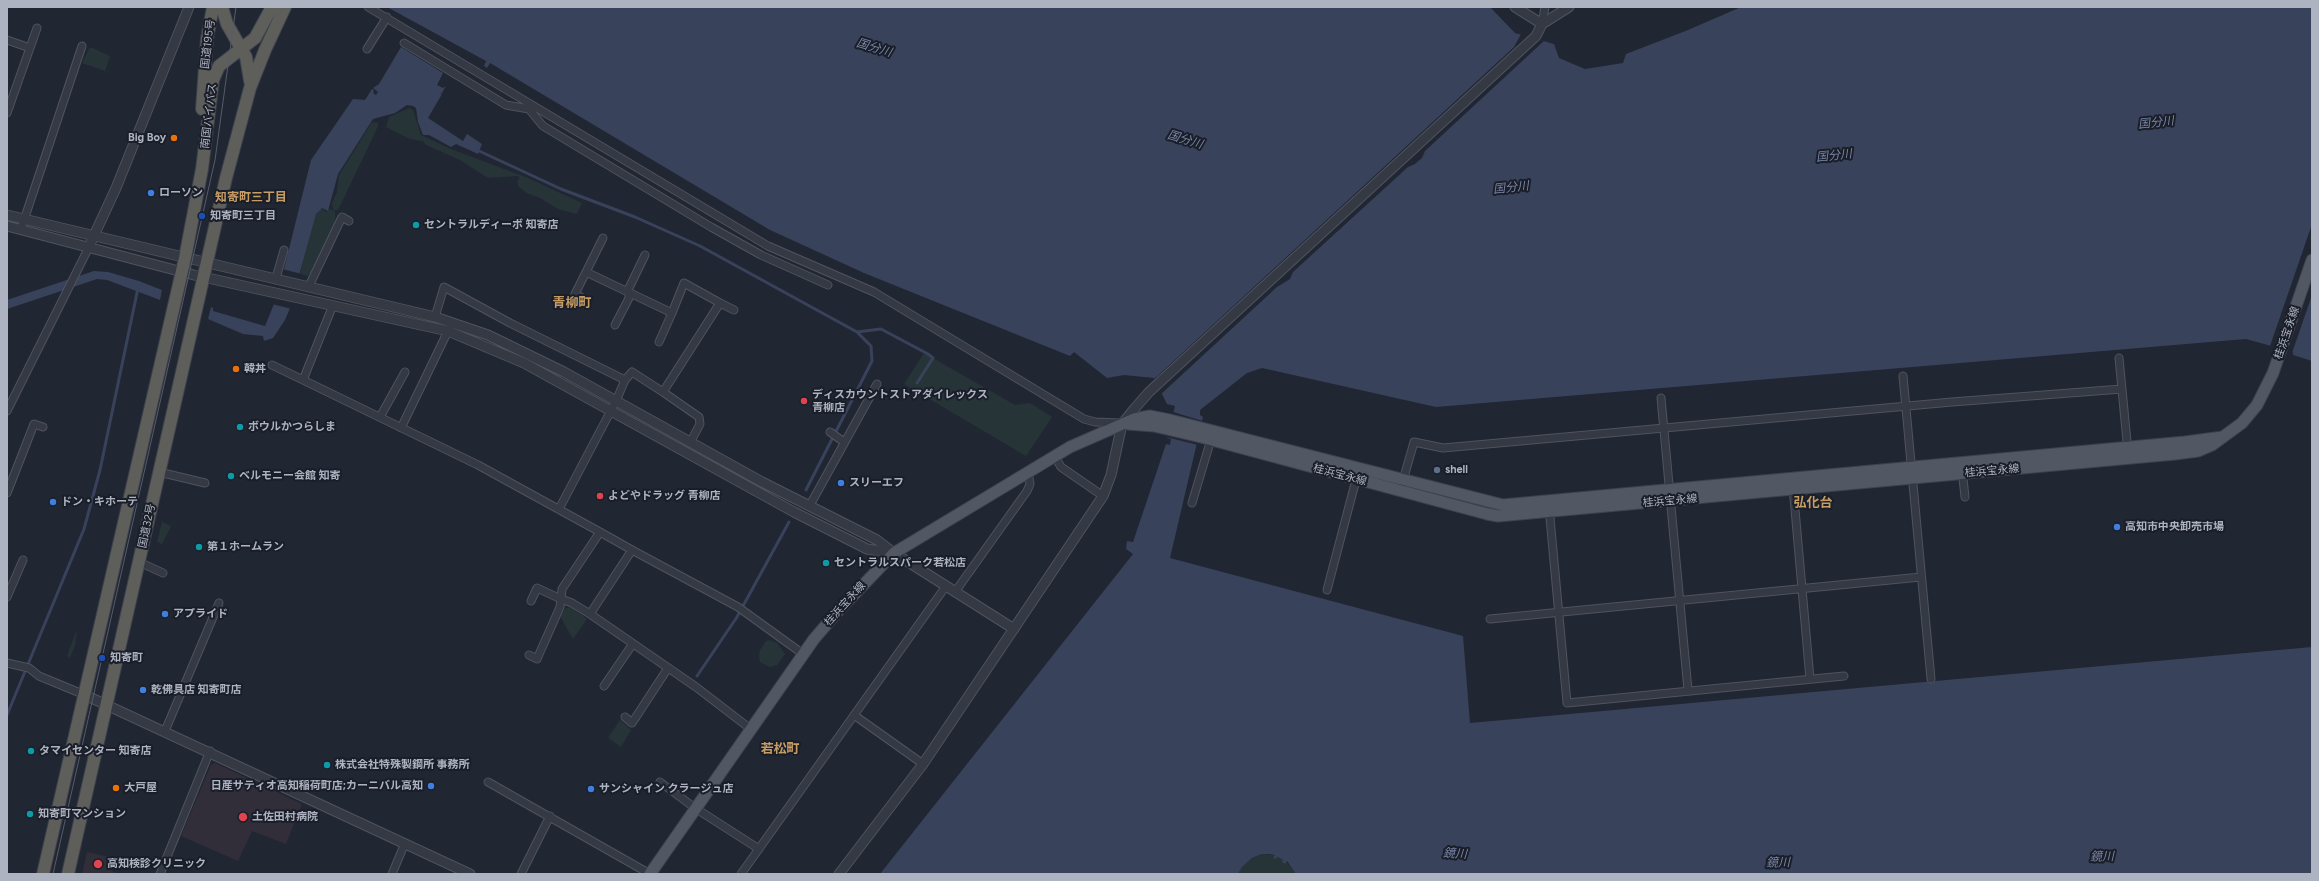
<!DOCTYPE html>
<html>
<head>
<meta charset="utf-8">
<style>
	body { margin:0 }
	#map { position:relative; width:2319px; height:881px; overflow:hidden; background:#212633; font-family:Figtree,sans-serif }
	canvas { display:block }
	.frame { position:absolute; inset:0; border:8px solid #aeb3c1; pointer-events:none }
</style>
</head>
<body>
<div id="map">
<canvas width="2319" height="881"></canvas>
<div class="frame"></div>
</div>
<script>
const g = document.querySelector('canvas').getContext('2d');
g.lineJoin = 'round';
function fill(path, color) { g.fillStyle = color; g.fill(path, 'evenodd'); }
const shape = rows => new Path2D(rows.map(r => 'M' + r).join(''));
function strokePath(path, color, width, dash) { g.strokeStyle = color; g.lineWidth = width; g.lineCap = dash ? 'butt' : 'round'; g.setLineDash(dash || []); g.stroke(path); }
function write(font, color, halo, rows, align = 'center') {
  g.font = font + ' Figtree,"Noto Sans JP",sans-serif'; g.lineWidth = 4; g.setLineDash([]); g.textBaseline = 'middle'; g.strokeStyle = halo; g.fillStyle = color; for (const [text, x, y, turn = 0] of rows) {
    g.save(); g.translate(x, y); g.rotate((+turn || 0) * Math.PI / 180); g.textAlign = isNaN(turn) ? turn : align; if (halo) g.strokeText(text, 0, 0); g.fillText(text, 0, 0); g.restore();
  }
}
fill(shape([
	[215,763,302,804,286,844,252,831,238,861,181,836,211,765],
	[87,852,114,858,109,870,119,874,82,874]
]), '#312e39');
fill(shape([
	[90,47,110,56,105,71,82,63],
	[409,108,413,110,421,135,451,149,528,178,582,203,577,214,558,209,540,198,527,193,518,186,517,181,520,178,517,176,488,178,460,160,426,145,423,141,410,139,386,127,389,117],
	[372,122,378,123,378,126,372,139,338,210,333,210,332,203,337,192,339,175],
	[321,208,326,212,329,209,335,211,335,226,311,272,308,276,300,274,311,226,316,214],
	[924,353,1015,405,1030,403,1052,417,1026,456,904,384],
	[162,522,171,526,162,544,157,542],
	[571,607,587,619,573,639,560,616,566,608],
	[77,629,75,645,70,658,67,656],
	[770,640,777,643,785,654,777,665,770,667,760,662,759,655,760,650,766,641],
	[620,720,631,730,621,747,608,738],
	[1262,854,1275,855,1276,859,1276,857,1283,860,1285,864,1286,861,1296,874,1238,874,1242,867,1252,858]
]), '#263437');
fill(shape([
	[387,7,1490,7,1515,33,1554,44,1559,58,1585,69,1623,63,1626,54,1688,30,1741,7,2312,7,2312,361,2293,355,2293,352,2246,339,1436,407,1262,368,1247,373,1200,410,1200,415,1203,417,1170,558,1463,636,1470,723,2312,647,2312,874,1296,874,1287,861,1285,864,1282,862,1283,860,1277,857,1276,859,1273,858,1275,855,1269,854,1262,854,1252,858,1242,867,1238,874,880,874,1133,554,1126,549,1127,541,1133,542,1166,444,1170,445,1171,439,1167,438,1175,406,1167,404,1154,378,1124,375,1107,378,1074,352,1070,356,864,273,770,230,490,63,487,68,484,66,486,61],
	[401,47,443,73,437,85,443,88,446,86,442,93,440,93,442,94,428,118,463,141,467,134,482,144,478,154,456,144,451,147,429,135,423,135,418,122,416,108,413,106,407,105,395,113,373,119,338,174,328,211,322,208,316,214,290,308,285,320,273,338,264,341,263,336,243,334,208,319,211,307,213,308,213,311,265,326,274,304,284,269,311,160,353,99,365,100,372,89,374,90,373,93,376,95,378,92,373,88,379,84],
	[94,271,108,272,139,281,162,290,160,300,107,280,97,279,7,309,7,300]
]), '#38425b');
fill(shape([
	[1521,34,1545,40,1425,151,1422,158,1415,164,1408,167,1293,272,1290,279,1277,287,1159,396,1152,381,1514,47],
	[2312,224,2312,295,2292,353,2269,349],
	[282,269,302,274,292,309,272,304],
	[1173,412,1203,421,1198,445,1166,437]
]), '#212633');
strokePath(shape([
	[477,150,561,189,635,217,700,246,857,332,871,346,872,361,806,490],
	[857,332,881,329,928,354,933,358,917,383],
	[697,676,737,617,789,522],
	[7,715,84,529,100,470,138,288]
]), '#38425b', 3);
const minor = shape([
	[368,7,768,246,874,292,1084,419,1095,422,1120,423],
	[1542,24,1545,7],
	[7,40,30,48],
	[404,43,506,105,529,109,531,106],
	[367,49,387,17],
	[529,109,543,126,711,227,761,255,828,285],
	[7,113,37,28],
	[21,229,82,46],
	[586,272,672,313,684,283,720,303,663,392,699,417,700,424,690,443],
	[276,278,284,250],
	[309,286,342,217,349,221],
	[586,300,575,294,603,238],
	[720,303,734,310],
	[333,305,303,380,478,465,600,532,562,589,561,599,572,603,590,614,696,687,752,730],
	[435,317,444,287,510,323,625,380,616,401,559,509],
	[615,325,629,298,629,288,645,255],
	[659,342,672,313],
	[2119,358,2128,452],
	[272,365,303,380],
	[1903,376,1931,679],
	[625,380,632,372,663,392],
	[1661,398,1688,690],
	[7,411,89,247],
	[380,417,405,372],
	[401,428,448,331],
	[830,432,844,442],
	[1054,455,1061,467,1103,496],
	[1962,469,1965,497],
	[159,472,205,483],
	[1793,487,1810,679],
	[1400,491,1414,442,1443,448,1952,402,2122,389],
	[7,493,34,424,43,427],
	[1192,503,1212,436],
	[810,505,877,384],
	[1549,507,1567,703,1844,676],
	[632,550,738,607,803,654],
	[139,562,163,573],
	[1327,590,1357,476],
	[955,592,1027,491,1030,484,1028,471],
	[7,597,23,560],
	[590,614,632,550,600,532],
	[1490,619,1921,577],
	[529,655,537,659,560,607,561,599,537,588,531,601],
	[7,663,29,668,39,676,85,695],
	[604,686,632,645],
	[854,715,923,764],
	[625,717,632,723,668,668],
	[165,731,219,603],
	[488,782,650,874],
	[660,782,695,808,759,849],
	[160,874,210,751],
	[392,874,405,843],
	[521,874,550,816],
	[741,874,946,586]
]);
const tertiary = shape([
	[1515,7,1542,24],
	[7,215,435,317,488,335,564,372,762,482,877,540,894,553,1014,629],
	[7,226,194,275,448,331,524,363,794,512,867,549,892,553],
	[91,242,116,188,189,7],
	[85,695,470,874],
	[839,874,923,764,1103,496,1111,475,1122,424,1135,408,1149,392,1536,36,1542,24,1569,7]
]);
const primary = shape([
	[1128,424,1154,426,1201,437,1487,514,1498,516,2175,454,2198,451,2212,445,2242,423,2257,405,2273,373,2312,260],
	[650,874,814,639,839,610,894,553,1070,447,1134,419,1150,416,1170,420,1503,505,2185,442,2223,437]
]);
const trunk = shape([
	[222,7,227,24,246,57,250,81],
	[202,109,207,39,213,7],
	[43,874,185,258,202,169,213,80,219,66,255,38,272,7],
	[68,874,226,178,250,88,265,50,285,7]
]);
strokePath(minor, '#4f535f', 9);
strokePath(tertiary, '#4f535f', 11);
strokePath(primary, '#3e424e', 13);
strokePath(trunk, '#3c404c', 14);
strokePath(minor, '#343944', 7);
strokePath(tertiary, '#343944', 9);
strokePath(primary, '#525764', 11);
strokePath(trunk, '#5e5e5b', 12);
strokePath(shape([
	[53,874,215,160,236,7]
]), '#575c6b', 1);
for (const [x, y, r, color] of [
	[174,138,4,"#e8710a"],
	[151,193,4,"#3f7fe0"],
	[202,216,4,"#1a4fb4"],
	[416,225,4,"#0f9aa8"],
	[236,369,4,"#e8710a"],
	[804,401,4,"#e0444e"],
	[240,427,4,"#0f9aa8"],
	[1437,470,4,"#5c6f8a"],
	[231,476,4,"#0f9aa8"],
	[841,483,4,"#3f7fe0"],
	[600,496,4,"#e0444e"],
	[53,502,4,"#3f7fe0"],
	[2117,527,4,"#3f7fe0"],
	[199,547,4,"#0f9aa8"],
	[826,563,4,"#0f9aa8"],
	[165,614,4,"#3f7fe0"],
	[102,658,4,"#1a4fb4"],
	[143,690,4,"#3f7fe0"],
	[31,751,4,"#0f9aa8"],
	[327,765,4,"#0f9aa8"],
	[431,786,4,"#3f7fe0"],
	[116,788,4,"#e8710a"],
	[591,789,4,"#3f7fe0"],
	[30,814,4,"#0f9aa8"],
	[243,817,5,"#e0444e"],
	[98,864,5,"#e0444e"]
]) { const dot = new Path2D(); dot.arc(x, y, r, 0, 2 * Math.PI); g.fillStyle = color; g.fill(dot); strokePath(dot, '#1a1e29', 1.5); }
write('11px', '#aeb3c1', '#1a1e29', [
	["国道195号",208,44,-83],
	["南国バイパス",209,116,-83],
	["桂浜宝永線",2287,333,-71],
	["桂浜宝永線",1992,471,-5],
	["桂浜宝永線",1340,475,15],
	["桂浜宝永線",1670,501,-5],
	["国道32号",147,526,-78],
	["桂浜宝永線",845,604,-48]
]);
write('bold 11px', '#aeb3c1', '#1a1e29', [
	["Big Boy",166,138,"right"],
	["ローソン",159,193],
	["知寄町三丁目",210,216],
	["セントラルディーボ 知寄店",424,225],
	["韓丼",244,369],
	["ディスカウントストアダイレックス",812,395],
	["青柳店",812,408],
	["ボウルかつらしま",248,427],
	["shell",1445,470],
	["ベルモニー会館 知寄",239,476],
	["スリーエフ",849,483],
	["よどやドラッグ 青柳店",608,496],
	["ドン・キホーテ",61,502],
	["高知市中央卸売市場",2125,527],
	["第１ホームラン",207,547],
	["セントラルスパーク若松店",834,563],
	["アプライド",173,614],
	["知寄町",110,658],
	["乾佛具店 知寄町店",151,690],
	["タマイセンター 知寄店",39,751],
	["株式会社特殊製鋼所 事務所",335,765],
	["日産サティオ高知稲荷町店;カーニバル高知",423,786,"right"],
	["大戸屋",124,788],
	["サンシャイン クラージュ店",599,789],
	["知寄町マンション",38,814],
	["土佐田村病院",252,817],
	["高知検診クリニック",107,864]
], 'left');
write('italic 12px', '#7a86a7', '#1a1e29', [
	["国分川",874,48,17],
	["国分川",2156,123,-6],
	["国分川",1185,140,17],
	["国分川",1834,156,-6],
	["国分川",1511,188,-6],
	["鏡川",1455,854,3],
	["鏡川",2102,857,-1],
	["鏡川",1778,863,-1]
]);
write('bold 12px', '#c69d64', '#1a1e29', [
	["知寄町三丁目",251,197]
]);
write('bold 13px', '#c69d64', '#1a1e29', [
	["青柳町",572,303],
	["弘化台",1813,503],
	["若松町",780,749]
]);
</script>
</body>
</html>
